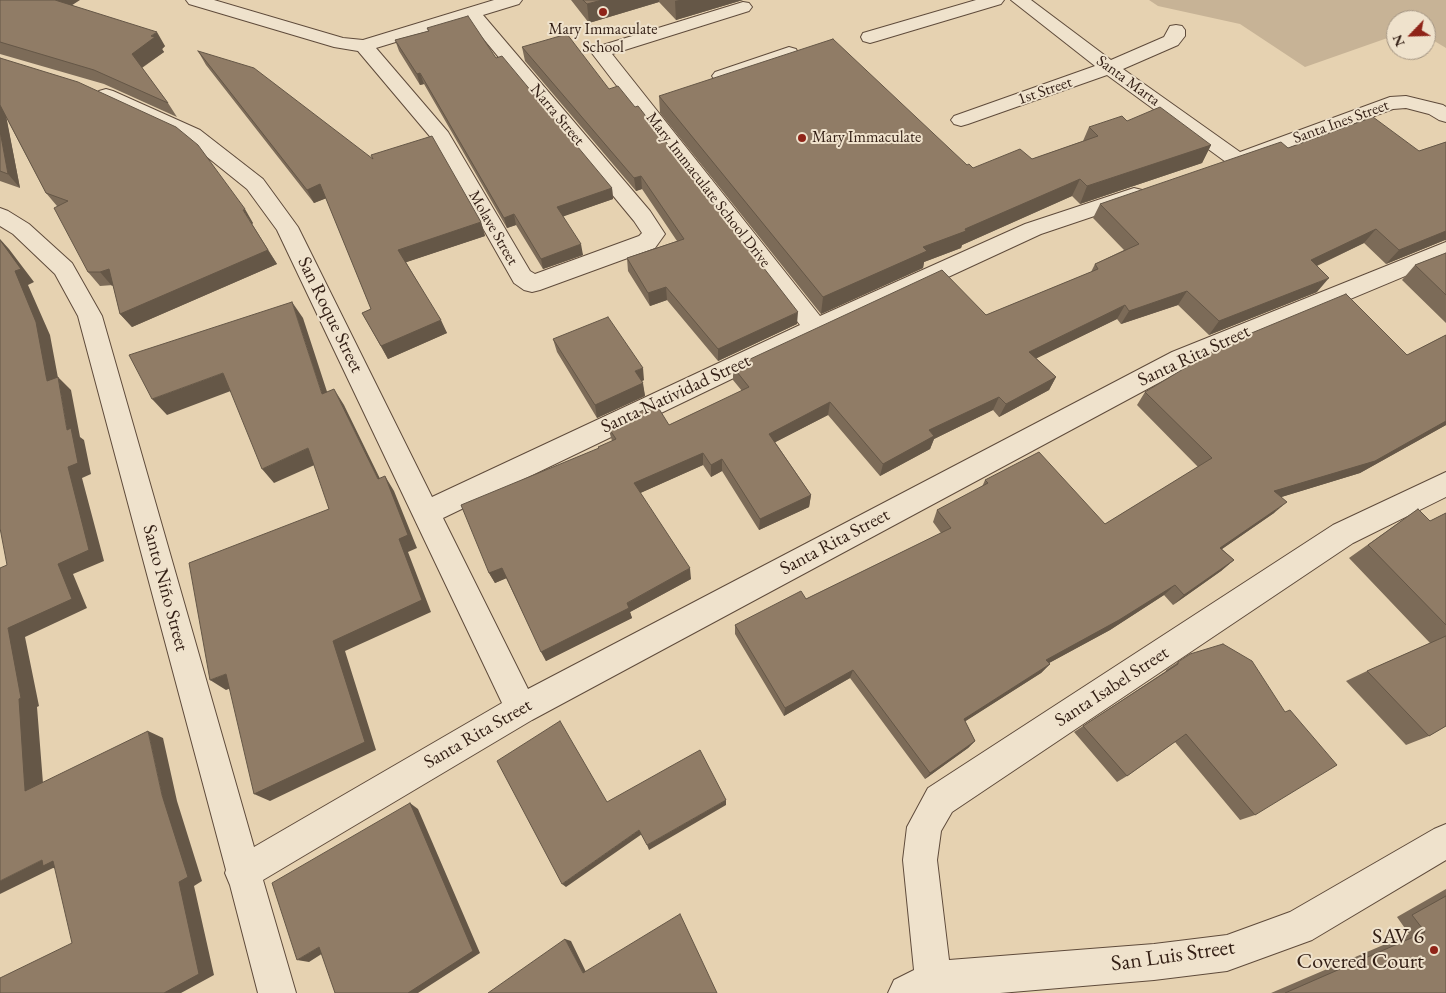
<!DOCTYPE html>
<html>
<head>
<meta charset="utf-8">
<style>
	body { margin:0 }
	#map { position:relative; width:1446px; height:993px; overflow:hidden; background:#e6d2b1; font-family:"EB Garamond",serif }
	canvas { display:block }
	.north { position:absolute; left:1386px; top:10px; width:50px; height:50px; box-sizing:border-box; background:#efe2cc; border:1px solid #a39482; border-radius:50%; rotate:246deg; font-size:14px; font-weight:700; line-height:20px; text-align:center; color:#321e14 }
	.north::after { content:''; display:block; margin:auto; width:18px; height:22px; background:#8f2418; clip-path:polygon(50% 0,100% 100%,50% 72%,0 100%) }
</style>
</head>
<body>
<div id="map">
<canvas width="1446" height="993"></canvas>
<div class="north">N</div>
</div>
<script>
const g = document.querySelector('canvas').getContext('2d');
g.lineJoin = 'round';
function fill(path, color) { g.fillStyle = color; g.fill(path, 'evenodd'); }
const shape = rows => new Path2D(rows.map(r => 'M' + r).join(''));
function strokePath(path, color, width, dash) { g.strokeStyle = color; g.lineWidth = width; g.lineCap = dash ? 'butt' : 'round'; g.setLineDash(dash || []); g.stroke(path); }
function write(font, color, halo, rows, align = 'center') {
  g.font = font + ' "EB Garamond",serif'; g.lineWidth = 4; g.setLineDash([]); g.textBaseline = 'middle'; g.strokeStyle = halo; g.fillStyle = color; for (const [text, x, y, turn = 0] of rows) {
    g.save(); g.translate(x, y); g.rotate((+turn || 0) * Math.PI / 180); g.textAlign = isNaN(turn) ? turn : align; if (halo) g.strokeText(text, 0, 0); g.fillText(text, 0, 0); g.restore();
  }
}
fill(shape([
	[1149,0,1446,0,1446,48,1426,36,1426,20,1396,20,1396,35,1305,67,1240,24,1158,6]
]), '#c7b396');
const minor = shape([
	[186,0,214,0,343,38,363,40,494,0,522,0,519,4,483,15,650,211,665,234,655,248,540,290,532,292,524,290,514,283,433,140,358,51,334,47,189,4,186,0],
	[468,20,634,221,642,233,639,236,535,274,530,271,448,132,376,48,468,20],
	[976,0,1004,0,1001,4,877,41,870,43,863,41,861,37,863,33,976,0],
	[1011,0,1031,0,1111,60,1164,37,1170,26,1176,25,1182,26,1185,30,1185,36,1178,45,1123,69,1240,152,1390,97,1406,96,1443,105,1446,107,1446,122,1439,120,1429,114,1406,108,1393,109,1237,167,1230,165,1107,75,968,124,961,126,954,124,951,120,954,116,1095,66,1011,0],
	[743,2,749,3,752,7,749,11,612,54,820,316,1025,224,1134,188,1142,190,1145,195,1142,200,1041,234,825,334,443,518,528,689,1172,352,1446,242,1446,259,1190,366,532,720,263,880,296,993,258,993,230,885,225,873,226,870,78,316,55,274,13,234,0,226,0,208,8,211,29,224,72,263,102,316,254,847,502,703,277,230,247,189,186,140,99,99,96,95,99,91,106,89,113,91,200,130,263,179,298,227,432,497,800,325,591,52,593,48,743,2],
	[789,47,796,49,798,53,796,57,722,82,715,80,712,76,715,72,789,47],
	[1446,472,1446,497,1353,543,952,812,941,831,937,860,949,960,1154,944,1227,935,1290,912,1434,829,1446,824,1446,860,1312,940,1227,971,1154,980,1000,993,888,993,894,980,914,970,903,860,907,827,928,788,1333,525,1446,472]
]);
strokePath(minor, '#5f4b3b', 2);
fill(minor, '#efe2cc');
fill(shape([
	[0,0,72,5,165,46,162,49,164,52,142,68,168,103,177,117,104,84,0,54],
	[571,0,743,0,676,20,659,2,589,23],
	[427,28,496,58,612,188,613,199,563,216,583,255,543,269,516,225,507,228,424,84,420,85,399,51,395,40,428,31],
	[522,47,609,89,797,324,718,361,667,300,650,306,628,271,627,258,677,241,642,189,636,191,525,61],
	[198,51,373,159,481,222,485,236,406,262,447,333,388,359,362,313,371,309,326,198,314,203,206,65],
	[0,58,253,223,252,224,277,264,132,327,120,314,113,285,100,286,88,272,57,206,46,193,6,117,20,188,0,181],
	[659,96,967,165,973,168,1032,159,1083,141,1089,127,1127,121,1211,145,1202,163,1080,204,1072,196,962,245,961,248,924,262,923,268,821,314,660,113],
	[1446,142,1446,241,1445,240,1386,264,1364,243,1317,266,1317,292,1209,335,1178,305,1121,324,1117,319,1036,358,1056,377,1049,390,999,417,993,410,934,439,930,449,880,476,828,415,775,442,811,495,809,507,759,530,722,471,711,477,703,465,640,493,691,579,630,612,632,618,546,661,506,578,495,583,489,573,599,448,612,441,608,427,669,425,742,391,733,380,733,367,986,315,1091,272,1095,264,1124,250,1093,218,1100,204,1288,148,1419,151],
	[1446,253,1446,323,1402,280,1415,265],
	[1446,335,1446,425,1360,473,1281,497,1274,513,1222,549,1234,560,1221,571,1173,605,1164,595,1110,630,1049,663,1050,664,1041,673,965,721,975,741,968,748,925,779,850,678,784,716,735,634,735,625,806,599,941,533,933,522,937,510,982,487,985,480,1105,524,1198,467,1137,405,1145,392,1407,355],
	[553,339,644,380,642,381,645,396,597,418,557,352],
	[1418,509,1430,521,1446,513,1446,726,1429,736,1406,745,1346,681,1367,671,1430,643,1349,558],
	[1178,662,1255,815,1240,820,1175,742,1127,776,1117,782,1074,732,1083,726,1166,671,1166,670],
	[1446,889,1446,993,1271,993,1409,934,1397,917]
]), '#7c6b58');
fill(shape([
	[51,0,80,0,60,13],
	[602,0,659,0,659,2,589,23,587,4],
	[679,0,743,0,676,20,675,1],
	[157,32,165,46,162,49,164,52,141,68,132,54,151,36],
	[420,73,424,84,420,85,417,74],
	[0,101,4,105,20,188,8,174,0,131],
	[1211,145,1202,163,1080,204,1087,186],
	[641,176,642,189,636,191,634,178],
	[1080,179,1072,196,962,245,961,248,924,262,923,268,821,314,823,297,923,247],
	[320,184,327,198,314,203,307,190],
	[612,188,613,199,559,218,557,207],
	[245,209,253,223,252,224,243,210],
	[514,214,516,225,507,228,504,218],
	[481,222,485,236,404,263,398,250],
	[1376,229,1364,243,1299,274,1311,260],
	[1446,231,1446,240,1445,240,1386,264,1399,250],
	[0,239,9,249,34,282,28,285,50,335,61,394,47,381],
	[581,244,583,255,543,269,541,259],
	[268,250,277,264,132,327,120,314],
	[109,269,120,282,112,286,100,272],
	[1329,278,1317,292,1209,335,1219,321],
	[666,287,667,300,650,306,648,293],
	[1187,291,1178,305,1121,324,1129,311],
	[292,302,303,318,333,410,322,394],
	[1125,305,1117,319,1023,365,1029,352],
	[798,312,797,324,718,361,718,349],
	[441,320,447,333,388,359,381,346],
	[643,368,644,380,637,383,635,371],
	[223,373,236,389,167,415,152,399],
	[58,377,71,390,80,437,84,440,91,474,82,478,104,561,73,574,87,608,25,637,39,706,37,707,44,796,25,791,8,628,58,564,68,467,67,430],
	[1056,377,1049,390,999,417,1006,404],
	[643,383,645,396,597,418,595,405],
	[334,389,344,405,387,493,378,479],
	[999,397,993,410,934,439,930,449,880,476,883,464,929,430],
	[830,402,828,415,768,446,769,434],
	[1446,421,1446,425,1360,473,1262,503,1274,491],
	[308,448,319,463,274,483,262,469],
	[703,453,703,465,636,495,634,483],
	[722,459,722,471,711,477,711,465],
	[385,476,394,491,417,548,408,552,431,612,345,651,376,750,270,801,254,794,333,641,399,539],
	[811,495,809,507,759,530,760,519],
	[1287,502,1274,513,1209,558,1220,548],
	[1234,560,1221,571,1173,605,1184,595],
	[502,568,507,578,495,583,489,573],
	[690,568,691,579,630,612,632,618,546,661,541,652],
	[1175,585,1164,595,1110,630,1038,669,1046,660],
	[1050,664,1041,673,958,726,964,719],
	[853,670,850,678,784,716,785,708],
	[226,674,242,684,226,690,210,680],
	[148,731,163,738,177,801,202,881,194,886,214,975,181,993,164,993,179,882,162,795],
	[975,741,968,748,925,779,930,773],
	[726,800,726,805,649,850,647,845],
	[410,803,418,809,480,953,418,993,408,993],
	[639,830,642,834,566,887,562,884],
	[42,860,53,861,62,869,53,868,0,894,0,881],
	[565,939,571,941,587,974,583,973],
	[319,947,331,948,309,962,297,960]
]), '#655747');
const building = shape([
	[0,0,55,0,157,32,151,36,155,37,132,54,168,103,94,70,0,42,0,0],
	[583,0,602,0,587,4,583,0],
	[468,16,496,58,502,56,612,188,557,207,581,244,541,259,514,214,504,218,420,73,417,74,395,40,429,31,427,28,468,16],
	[567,34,609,89,618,86,635,107,638,106,798,312,718,349,666,287,648,293,627,258,684,239,641,176,634,178,522,47,567,34],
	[833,39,967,165,969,164,973,168,1020,149,1032,159,1098,136,1089,127,1122,116,1127,121,1160,107,1211,145,1087,186,1080,179,965,229,966,231,923,247,927,251,823,297,659,96,833,39],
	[198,51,254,68,373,159,371,155,432,136,481,222,398,250,441,320,381,346,362,313,371,309,320,184,307,190,198,51],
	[0,58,78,82,176,127,198,145,245,209,243,210,268,250,120,314,109,269,100,272,88,272,54,208,68,201,46,193,0,105,0,58],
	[1373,117,1419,151,1446,142,1446,231,1399,250,1376,229,1311,260,1329,278,1219,321,1187,291,1129,311,1125,305,1029,352,1056,377,1006,404,999,397,929,430,934,436,883,464,830,402,769,434,811,495,760,519,722,459,711,465,703,453,634,483,690,568,627,603,629,608,541,652,502,568,489,573,461,505,599,448,598,447,616,439,608,427,656,404,669,425,749,387,733,367,942,270,986,315,1098,269,1095,264,1139,244,1100,204,1281,142,1288,148,1373,117],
	[0,131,8,174,0,171,0,131],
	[0,240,21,269,15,271,36,322,47,381,58,377,67,430,71,428,78,463,68,467,89,550,58,564,72,599,8,628,21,698,19,699,25,791,148,731,162,795,188,877,179,882,199,974,164,993,0,993,0,978,72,943,53,861,43,866,42,860,0,881,0,568,7,565,0,528,0,240],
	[1446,253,1446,295,1415,265,1446,253],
	[1346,294,1407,355,1446,335,1446,421,1375,461,1274,491,1287,502,1220,548,1234,560,1184,595,1175,585,1119,620,1046,660,1050,664,964,719,975,741,930,773,853,670,785,708,735,625,801,591,806,599,951,528,937,510,988,483,985,480,1039,452,1105,524,1212,458,1145,392,1225,344,1346,294],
	[292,302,322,394,334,389,378,479,385,476,408,535,399,539,422,600,333,641,365,742,254,794,226,674,210,680,189,563,329,509,308,448,262,469,223,373,152,399,129,355,292,302],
	[608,317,643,368,635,371,643,383,595,405,553,339,608,317],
	[1418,509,1430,521,1446,513,1446,625,1368,545,1418,509],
	[1446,636,1446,726,1429,736,1367,671,1446,636],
	[1223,644,1252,661,1285,712,1290,710,1337,765,1255,815,1186,734,1127,776,1083,726,1178,664,1178,662,1190,654,1223,644],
	[560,721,607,802,700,750,726,800,647,845,639,830,562,884,497,761,560,721],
	[410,803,473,951,408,993,335,993,319,947,297,960,272,883,410,803],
	[1446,896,1446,993,1285,993,1425,932,1412,915,1446,896],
	[680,914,717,993,488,993,565,939,583,973,680,914]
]);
fill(building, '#907c66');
strokePath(building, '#655747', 1);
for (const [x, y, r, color] of [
	[603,12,5,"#8f2418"],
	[802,138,5,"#8f2418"],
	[1434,950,5,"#8f2418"]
]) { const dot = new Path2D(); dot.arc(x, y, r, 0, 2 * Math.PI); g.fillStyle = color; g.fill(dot); strokePath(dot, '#efe2cc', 2); }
write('16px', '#321e14', '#efe2cc', [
	["Mary Immaculate",603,30],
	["School",603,48],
	["Mary Immaculate",812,138,"left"]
]);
write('16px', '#321e14', '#efe2cc', [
	["Santa Marta",1128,81,36],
	["1st Street",1045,91,-19],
	["Narra Street",557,115,50],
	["Santa Ines Street",1341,122,-20],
	["Mary Immaculate School Drive",708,190,52],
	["Molave Street",493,228,60]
]);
write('19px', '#321e14', '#efe2cc', [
	["San Roque Street",330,315,64],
	["Santa Rita Street",1194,356,-25],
	["Santa Natividad Street",676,394,-25],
	["Santa Rita Street",835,542,-28],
	["Santo Niño Street",165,588,75],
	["Santa Isabel Street",1112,687,-33],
	["Santa Rita Street",478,734,-30]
]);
write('22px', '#321e14', '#efe2cc', [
	["SAV 6",1424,937],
	["Covered Court",1424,962]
], 'right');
write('22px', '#321e14', '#efe2cc', [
	["San Luis Street",1173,956,-8]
]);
</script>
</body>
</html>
